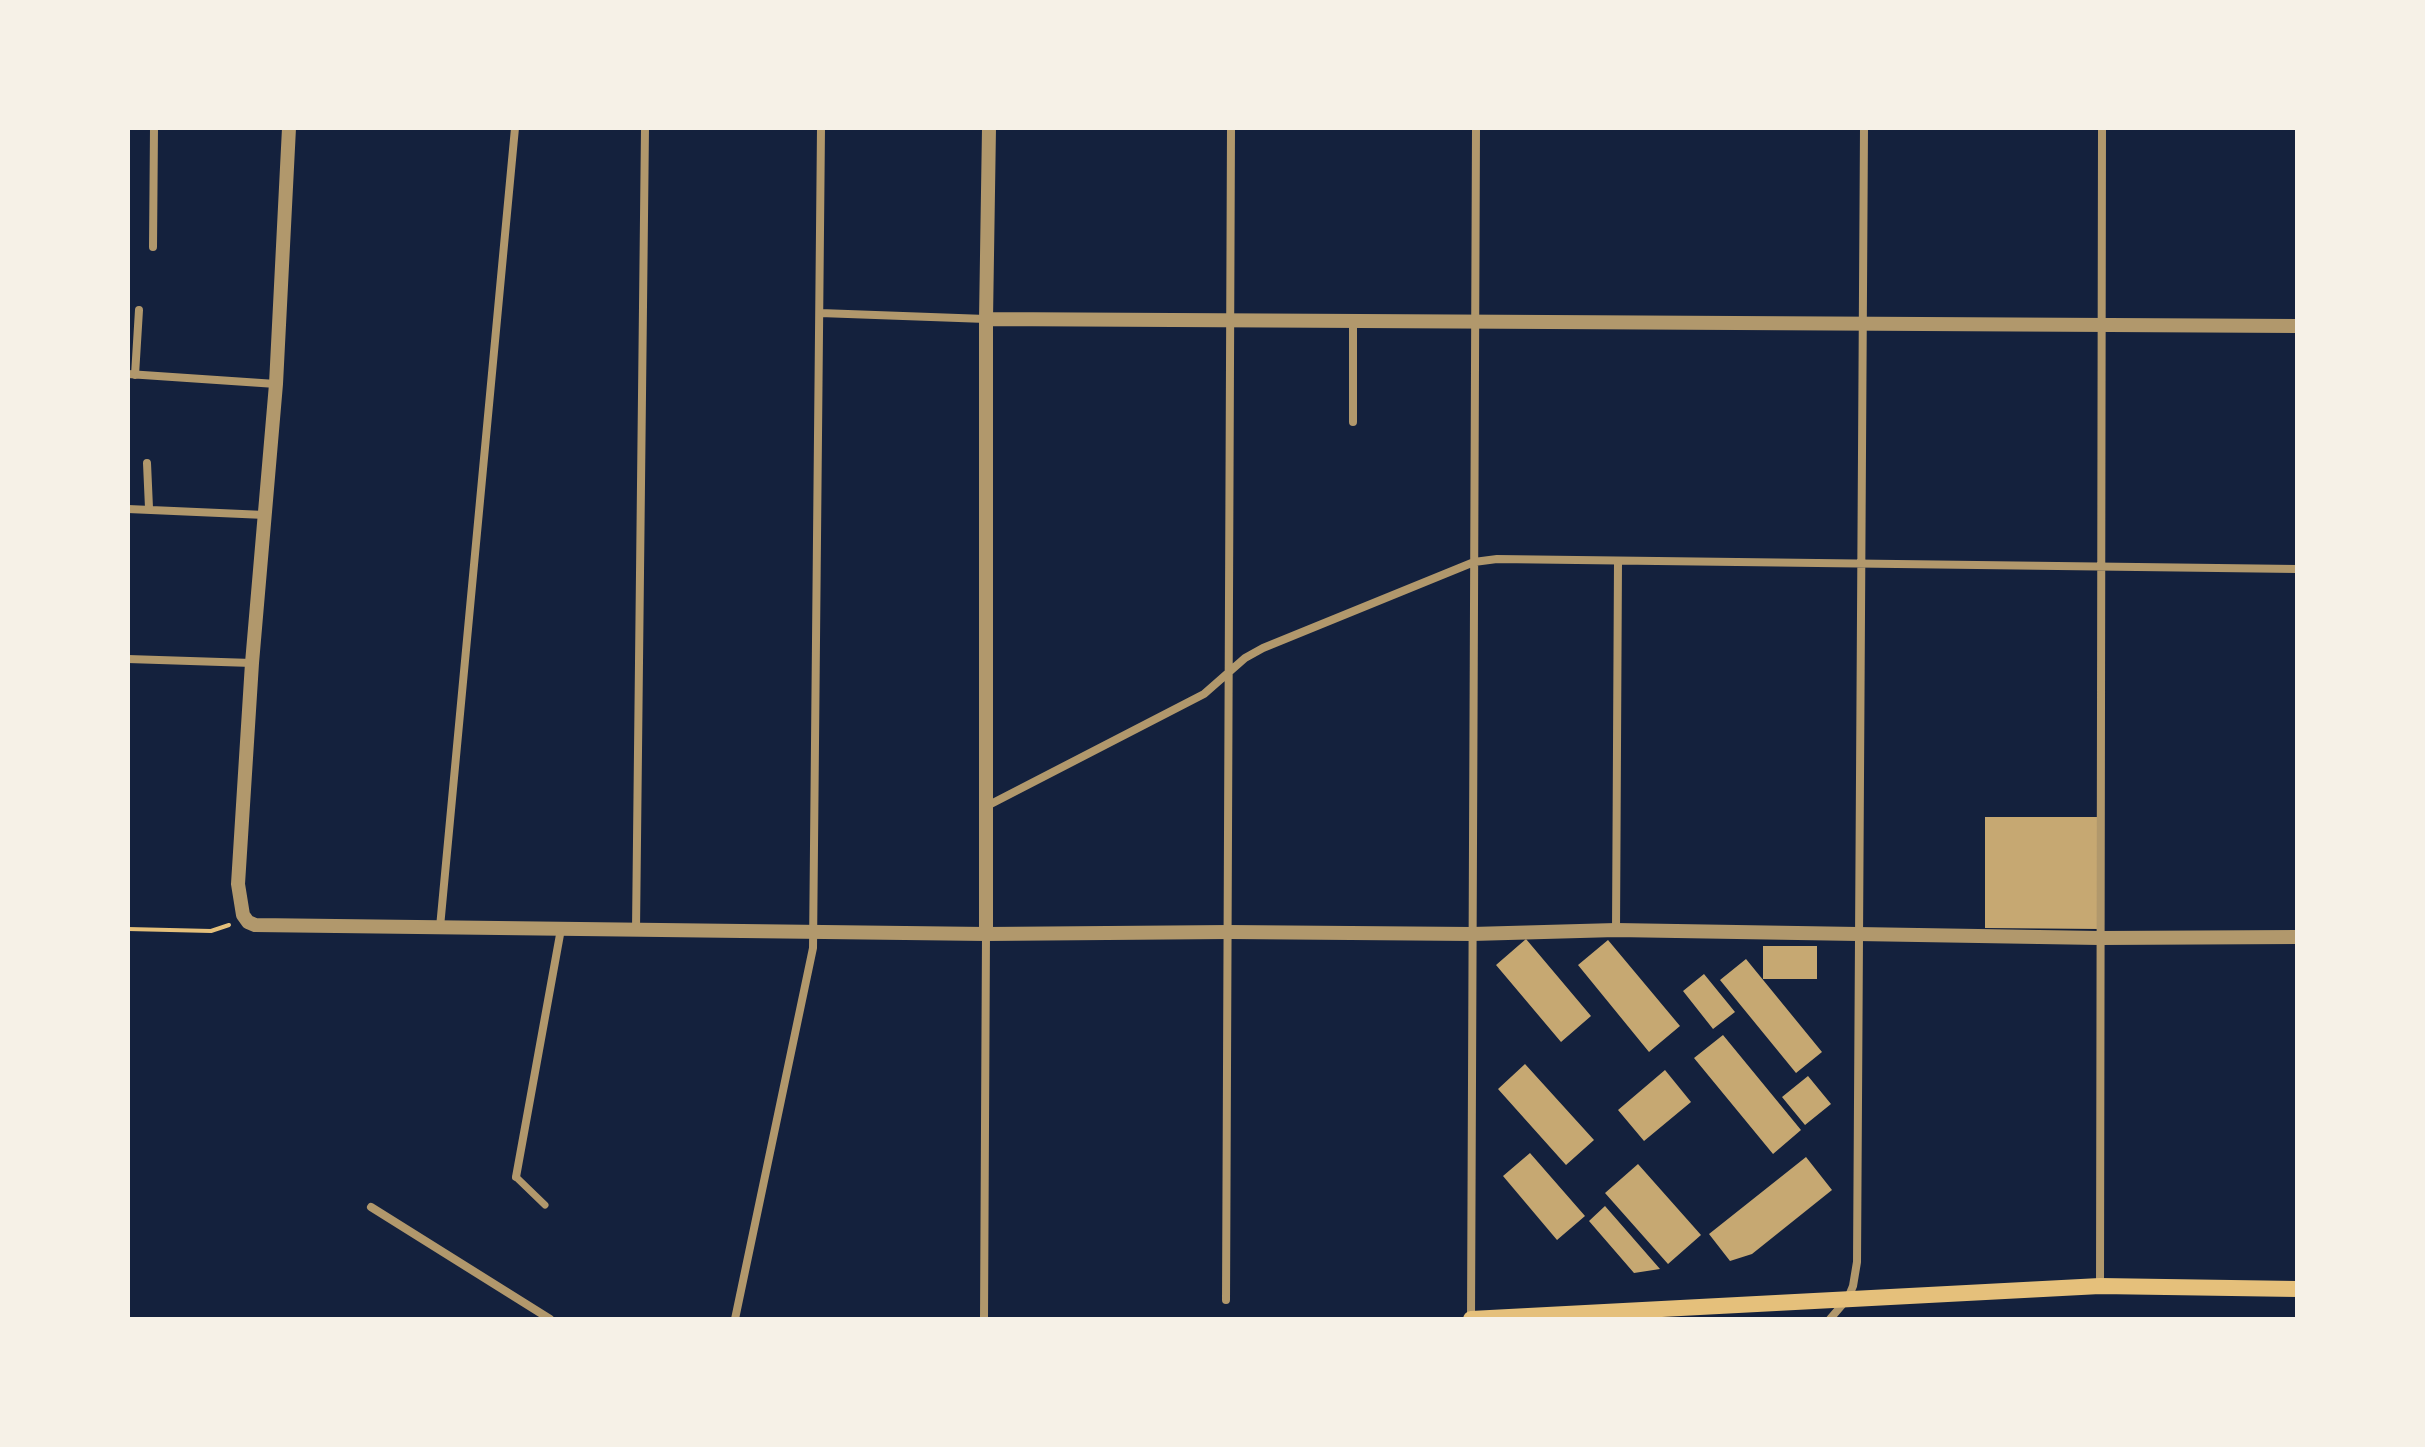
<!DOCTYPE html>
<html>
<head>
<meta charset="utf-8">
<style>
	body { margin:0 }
	#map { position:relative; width:2425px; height:1447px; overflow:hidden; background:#14213d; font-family:"Fira Sans",sans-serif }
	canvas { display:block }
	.frame { position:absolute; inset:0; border:130px solid #f6f1e7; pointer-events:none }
</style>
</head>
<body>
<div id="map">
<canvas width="2425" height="1447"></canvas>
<div class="frame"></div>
</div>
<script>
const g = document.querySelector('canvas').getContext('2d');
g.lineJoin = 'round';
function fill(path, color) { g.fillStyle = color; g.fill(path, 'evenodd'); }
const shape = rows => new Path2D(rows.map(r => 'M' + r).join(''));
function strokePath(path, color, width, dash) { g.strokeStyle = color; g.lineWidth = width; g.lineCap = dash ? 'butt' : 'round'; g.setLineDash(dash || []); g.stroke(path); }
fill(shape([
	[1985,817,2099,817,2099,929,1985,928],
	[1526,939,1591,1016,1561,1042,1496,965],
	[1608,940,1680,1026,1649,1052,1578,965],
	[1763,946,1817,946,1817,979,1763,979],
	[1746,959,1822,1052,1796,1073,1720,980],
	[1704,974,1735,1012,1713,1029,1683,991],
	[1723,1035,1801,1130,1773,1154,1694,1058],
	[1525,1064,1594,1140,1566,1165,1498,1089],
	[1665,1070,1691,1102,1644,1141,1618,1110],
	[1808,1076,1831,1104,1805,1125,1782,1097],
	[1530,1153,1585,1216,1557,1240,1503,1176],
	[1806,1157,1832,1190,1752,1254,1730,1261,1709,1234],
	[1638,1164,1701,1235,1668,1264,1605,1193],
	[1605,1206,1660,1269,1634,1273,1589,1221]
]), '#c6a872');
strokePath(shape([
	[128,929,211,931,229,925]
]), '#e5c07b', 4);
strokePath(shape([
	[516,1177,545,1205]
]), '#b1986c', 7);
strokePath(shape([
	[153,247,154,128],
	[820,313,986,319],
	[1353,321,1353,422],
	[128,374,276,384],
	[135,375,139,310],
	[147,463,149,508],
	[128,509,265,515],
	[128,659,252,663],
	[985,807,1204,694,1245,658,1263,648,1474,562,1497,559,2297,569],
	[440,927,515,128],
	[636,929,645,128],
	[1616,930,1618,561],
	[516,1177,561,929],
	[371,1207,550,1319],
	[2100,1286,2102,128],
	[1226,1300,1231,128],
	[1471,1318,1476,128],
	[735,1319,813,948,821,128],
	[984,1319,986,934],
	[1830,1319,1848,1298,1853,1286,1857,1262,1864,128]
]), '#b1986c', 8);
strokePath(shape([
	[289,128,276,384,252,663,238,884,243,915,248,922,255,925,986,934,1229,932,1472,934,1616,930,2099,938,2297,937],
	[986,319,2297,326],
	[986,934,986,319,989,128]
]), '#b1986c', 14);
strokePath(shape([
	[1471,1319,2100,1286,2297,1289]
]), '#e5c07b', 16);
</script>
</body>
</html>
